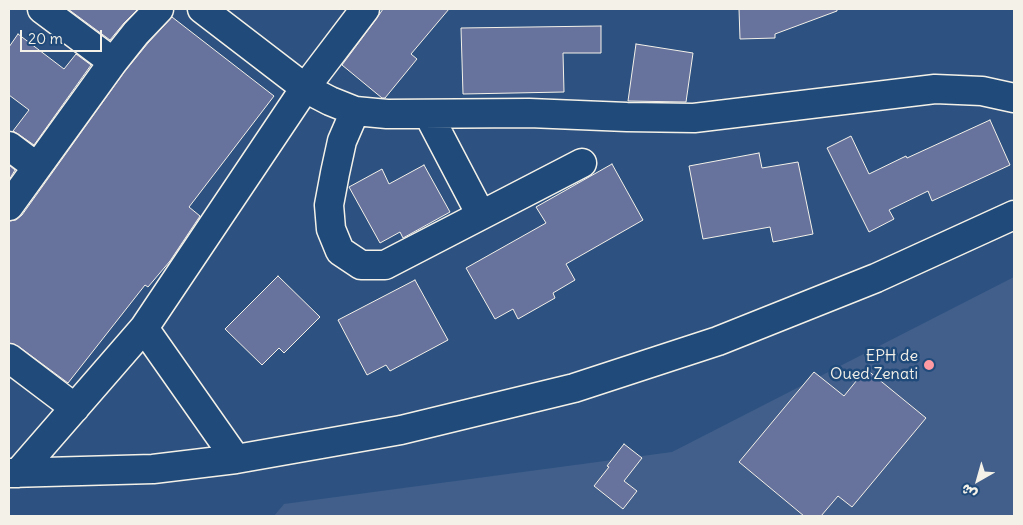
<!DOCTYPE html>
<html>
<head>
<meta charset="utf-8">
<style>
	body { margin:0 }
	#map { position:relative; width:1023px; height:525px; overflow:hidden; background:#2d5281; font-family:Delius,"Playpen Sans Arabic",sans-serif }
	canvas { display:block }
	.frame { position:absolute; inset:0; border:10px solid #f4f1e8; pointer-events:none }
	.north { position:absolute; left:953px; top:455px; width:50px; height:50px; -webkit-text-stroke:4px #1f4a7a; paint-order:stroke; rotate:218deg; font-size:14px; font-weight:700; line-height:20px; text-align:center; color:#f4f1e8 }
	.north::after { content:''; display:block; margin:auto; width:18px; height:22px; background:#f4f1e8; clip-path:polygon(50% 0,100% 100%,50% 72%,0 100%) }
	.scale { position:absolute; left:20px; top:30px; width:82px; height:22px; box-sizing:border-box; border:2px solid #f4f1e8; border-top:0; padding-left:6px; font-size:15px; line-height:18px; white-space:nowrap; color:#f4f1e8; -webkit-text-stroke:4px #1f4a7a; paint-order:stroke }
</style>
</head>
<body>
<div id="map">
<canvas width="1023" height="525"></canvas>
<div class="frame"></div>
<div class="north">ش</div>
<div class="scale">20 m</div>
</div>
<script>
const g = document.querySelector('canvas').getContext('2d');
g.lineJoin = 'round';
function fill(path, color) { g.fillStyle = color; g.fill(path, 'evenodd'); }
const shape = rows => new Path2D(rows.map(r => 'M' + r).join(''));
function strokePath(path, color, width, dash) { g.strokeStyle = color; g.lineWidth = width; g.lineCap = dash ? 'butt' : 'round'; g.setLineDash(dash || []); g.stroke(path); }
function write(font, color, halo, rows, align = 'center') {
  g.font = font + ' Delius,sans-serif'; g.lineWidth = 5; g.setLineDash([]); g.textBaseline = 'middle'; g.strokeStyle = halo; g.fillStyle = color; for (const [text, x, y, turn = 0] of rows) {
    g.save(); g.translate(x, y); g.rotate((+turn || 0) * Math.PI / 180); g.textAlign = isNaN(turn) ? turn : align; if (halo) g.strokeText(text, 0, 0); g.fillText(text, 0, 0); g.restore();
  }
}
fill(shape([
	[1014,277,1014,516,274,516,284,504,672,452]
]), '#425f8b');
const building = shape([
	[68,9,138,9,124,23,110,40,68,9],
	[383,9,449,9,411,54,417,59,385,98,382,98,342,65,377,18,383,9],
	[739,9,837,9,837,11,775,34,775,38,740,39,739,9],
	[172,17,274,96,189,207,200,216,170,261,148,287,145,285,68,383,18,346,9,343,9,221,16,220,22,215,125,71,148,43,172,17],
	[601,26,601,53,563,53,564,92,463,94,461,28,601,26],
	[18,34,64,69,76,54,91,65,34,145,18,134,13,131,29,110,9,95,9,47,18,34],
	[636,44,693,53,686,102,628,101,636,44],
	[990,120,1010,165,932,201,928,191,889,210,894,219,869,232,827,148,851,136,869,174,906,156,907,158,990,120],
	[759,153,762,168,798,162,813,234,773,242,770,227,703,239,689,166,759,153],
	[612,164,643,220,566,264,575,280,553,293,555,298,518,319,513,309,495,319,466,268,546,223,536,207,612,164],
	[9,165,15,170,9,180,9,165],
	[424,165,450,212,403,238,400,232,380,243,349,187,382,169,389,184,424,165],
	[278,276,320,317,284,353,279,348,262,365,225,329,278,276],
	[415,280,448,340,390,371,386,365,367,375,338,320,415,280],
	[866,369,926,418,852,507,838,496,821,516,804,516,739,462,814,372,844,396,866,369],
	[624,444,642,458,624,481,637,491,623,509,594,486,609,467,607,466,624,444]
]);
fill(building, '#67729d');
strokePath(building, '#f4f1e8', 1);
const minor = shape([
	[42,9,113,62],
	[202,9,305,88,330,101,355,111,387,114,529,113,627,117,694,118,935,89,982,91,1014,98],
	[355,111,342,141,335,173,329,205,331,229,340,251,361,265,385,265,582,163],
	[428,114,481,215],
	[9,146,37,167],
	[9,206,113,62,136,33,159,9],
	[144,328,236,459],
	[9,358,75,408],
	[9,473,153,469,236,459,401,430,574,388,718,341,876,278,1014,215],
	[18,473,144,328,305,88,365,9]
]);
strokePath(minor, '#f4f1e8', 31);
strokePath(minor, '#1f4a7a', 28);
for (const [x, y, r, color] of [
	[929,365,6,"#ff9aa2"]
]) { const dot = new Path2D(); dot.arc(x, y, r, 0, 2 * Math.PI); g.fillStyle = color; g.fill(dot); strokePath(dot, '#1f4a7a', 2); }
write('16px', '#f4f1e8', '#1f4a7a', [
	["EPH de",918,356],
	["Oued Zenati",918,374]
], 'right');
</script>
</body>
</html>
